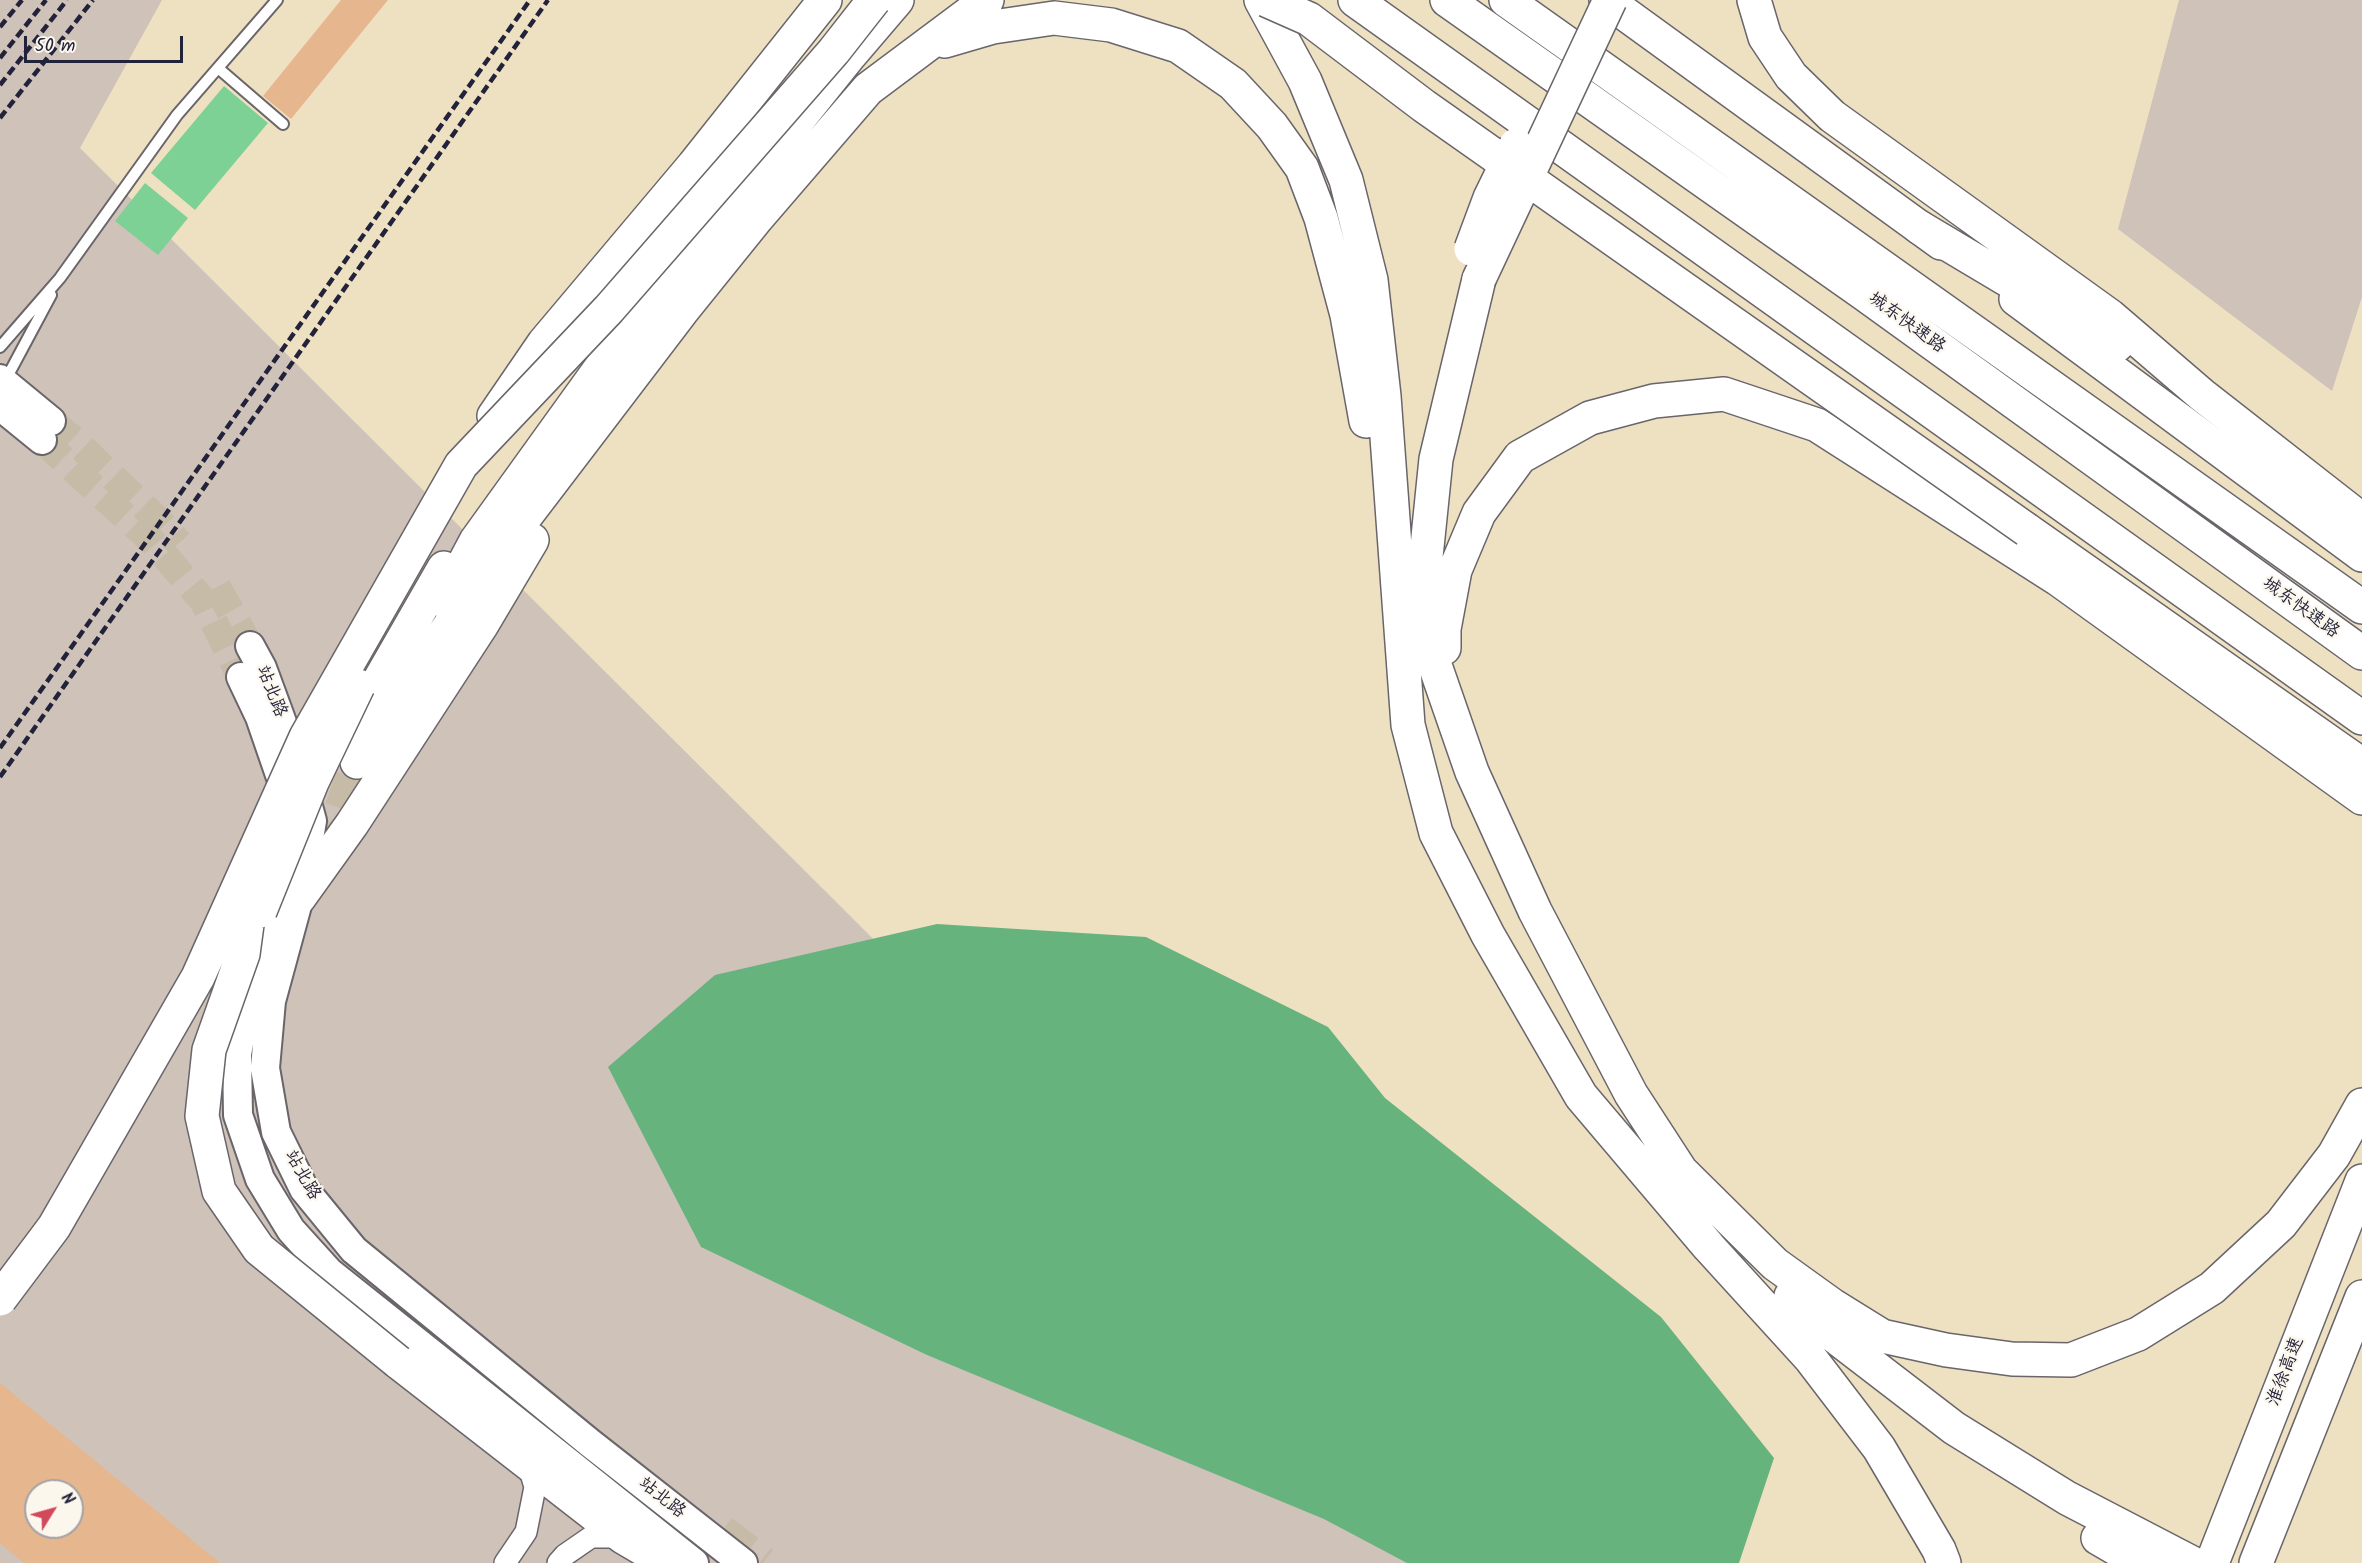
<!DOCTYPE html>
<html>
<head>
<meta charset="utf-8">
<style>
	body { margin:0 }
	#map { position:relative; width:2362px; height:1563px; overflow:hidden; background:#eee1c2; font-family:Kalam,sans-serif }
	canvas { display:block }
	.north { position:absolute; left:24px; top:1479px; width:60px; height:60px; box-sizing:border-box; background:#fbf7ec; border:2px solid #a4a2a5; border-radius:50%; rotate:53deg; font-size:16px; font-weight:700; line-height:24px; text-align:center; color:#22223b }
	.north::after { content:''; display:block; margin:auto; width:21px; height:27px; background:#d1495b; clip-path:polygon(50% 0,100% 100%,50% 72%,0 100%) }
	.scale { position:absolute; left:24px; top:36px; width:159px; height:27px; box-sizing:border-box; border:3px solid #22223b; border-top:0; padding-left:8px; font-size:18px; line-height:21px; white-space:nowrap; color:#22223b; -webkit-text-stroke:4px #fbf7ec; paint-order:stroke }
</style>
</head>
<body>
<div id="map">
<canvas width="2362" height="1563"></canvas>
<div class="north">N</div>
<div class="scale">50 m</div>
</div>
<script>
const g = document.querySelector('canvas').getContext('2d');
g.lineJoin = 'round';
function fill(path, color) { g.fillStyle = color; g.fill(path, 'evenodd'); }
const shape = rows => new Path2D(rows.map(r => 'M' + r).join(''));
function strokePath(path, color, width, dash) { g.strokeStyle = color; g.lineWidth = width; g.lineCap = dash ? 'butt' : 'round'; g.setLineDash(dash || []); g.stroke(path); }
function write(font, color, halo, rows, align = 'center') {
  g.font = font + ' Kalam,"LXGW WenKai TC",sans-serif'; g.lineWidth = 4.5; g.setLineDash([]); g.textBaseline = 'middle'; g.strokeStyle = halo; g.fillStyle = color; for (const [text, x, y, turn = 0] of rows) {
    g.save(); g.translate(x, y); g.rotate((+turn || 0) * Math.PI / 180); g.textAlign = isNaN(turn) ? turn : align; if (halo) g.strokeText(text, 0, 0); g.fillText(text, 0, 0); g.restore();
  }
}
fill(shape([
	[0,0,162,0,80,148,1499,1563,0,1563],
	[36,1491,72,1491,72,1527,36,1527],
	[2179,0,2362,0,2362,297,2332,391,2118,229]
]), '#cec2b9');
fill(shape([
	[224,86,268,123,195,210,151,173],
	[145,183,188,218,158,255,115,221]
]), '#7ed194');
fill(shape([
	[937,924,1146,937,1328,1027,1385,1098,1661,1317,1774,1458,1739,1563,1407,1563,1324,1519,927,1355,701,1247,608,1067,715,975]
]), '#66b37e');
fill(shape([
	[341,0,388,0,291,119,263,96],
	[0,1383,220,1563,24,1563,0,1543],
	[36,1491,72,1491,72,1527,36,1527]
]), '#e6b68f');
strokePath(shape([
	[51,421,78,444,161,523,179,543],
	[42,440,154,543,204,602,241,677],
	[217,587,250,646]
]), '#c5bba7', 28, [28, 14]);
strokePath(shape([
	[326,855,357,762],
	[722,1531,763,1563]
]), '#c5bba7', 33, [33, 16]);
const lane = shape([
	[218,68,283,124],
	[0,347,60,278,177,115,277,0],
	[5,381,51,295]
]);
const street = shape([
	[505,1563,526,1532,535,1487,528,1463],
	[558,1563,565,1555,591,1537,623,1537]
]);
const secondary = shape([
	[0,379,51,421],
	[0,406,42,440],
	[250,646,262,668,294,755,312,821,299,898,271,1001,265,1068,276,1132,304,1189,354,1250,590,1443,743,1563],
	[241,677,260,717,289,801],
	[276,890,250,985,237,1054,238,1115,260,1179,291,1230,329,1272,694,1563]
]);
const primary = shape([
	[1355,0,2362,718],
	[1606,0,1941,243],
	[2016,299,2362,555]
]);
const highway = shape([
	[1261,0,1305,81,1346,180,1371,280,1384,396,1408,725,1436,833,1488,935,1581,1096,1709,1247,1811,1359,1879,1448,1939,1550,1944,1563],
	[1447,0,1863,293,2362,653],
	[1506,0,2362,607],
	[1754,0,1765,37,1791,76,1832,116,2110,316,2202,395,2362,520],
	[945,41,993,27,1054,18,1111,25,1178,46,1233,84,1272,126,1302,168,1321,218,1347,315,1366,421],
	[1919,227,2117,345],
	[1479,279,1436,459,1423,586,1430,651,1472,772,1535,911,1631,1094,1681,1171,1775,1264,1832,1305,1882,1336,1946,1350,2012,1359,2071,1360,2138,1334,2212,1288,2281,1224,2334,1155,2362,1105],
	[494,416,544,343,694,165,825,0],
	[2027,530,2362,765],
	[444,601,476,541,615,348,850,55,897,0],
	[1444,648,1444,629,1455,570,1479,513,1520,457,1590,418,1654,401,1724,394,1817,425,2058,579,2362,798],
	[353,732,367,702,444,568],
	[357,762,512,534,682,311,757,218,868,89,987,0],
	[299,898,352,824,481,626,532,540],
	[1791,1296,1829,1332,1954,1428,2067,1498,2192,1563],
	[398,1362,623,1537,667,1563],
	[2098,1538,2141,1563],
	[2212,1563,2362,1181],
	[2256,1563,2362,1297]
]);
strokePath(lane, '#69656a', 14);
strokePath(street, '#69656a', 24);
strokePath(secondary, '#69656a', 32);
strokePath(primary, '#69656a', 36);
strokePath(highway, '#69656a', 36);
strokePath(lane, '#fff', 10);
strokePath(street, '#fff', 21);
strokePath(secondary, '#fff', 28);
strokePath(primary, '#fff', 33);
strokePath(highway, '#fff', 33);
strokePath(shape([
	[0,27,22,0],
	[0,58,46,0],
	[0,85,67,0],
	[0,118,93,0],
	[0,748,530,0],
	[0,777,548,0]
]), '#22223b', 4.5, [9, 4.5]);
const highwayBridge = shape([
	[1266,0,1309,19,1424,106,2027,530],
	[1471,249,1490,198,1516,145],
	[1479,279,1610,0],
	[257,881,250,902,243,954,209,1050,202,1116,219,1191,259,1249,398,1362],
	[260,911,312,782,358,686],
	[0,1299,54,1227,198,977,306,737,461,465,609,309,834,51,874,0]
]);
strokePath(highwayBridge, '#69656a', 36, []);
strokePath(highwayBridge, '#fff', 33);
write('18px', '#22223b', '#fbf7ec', [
	["城东快速路",1906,324,36],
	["城东快速路",2300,609,36],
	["站北路",270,692,68],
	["站北路",301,1176,60],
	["淮徐高速",2287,1372,-69],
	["站北路",661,1499,38]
]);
</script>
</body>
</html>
